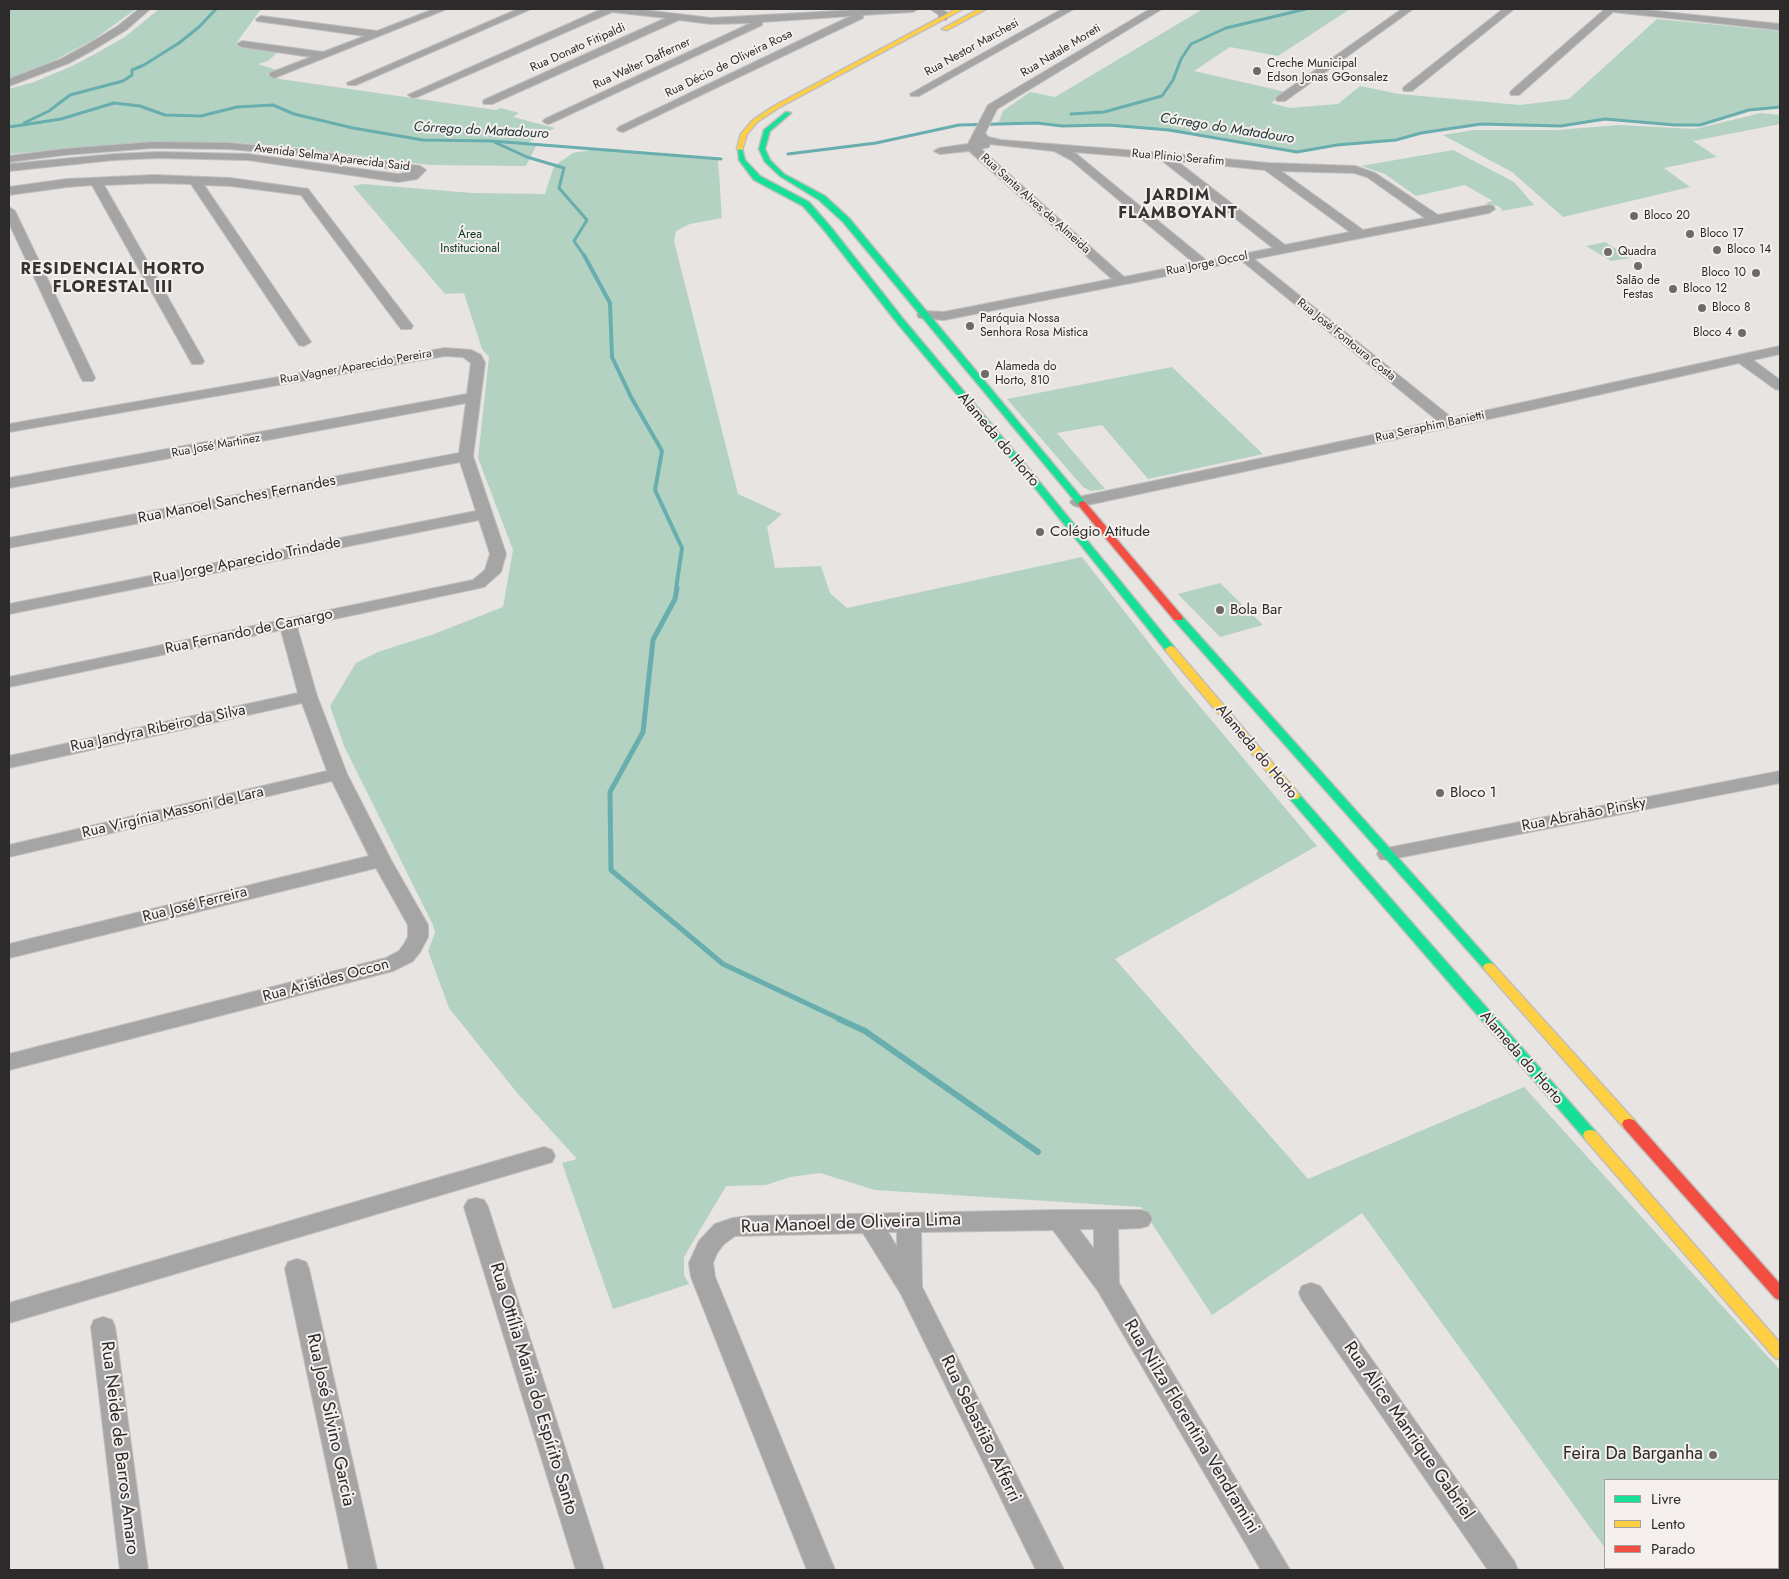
<!DOCTYPE html>
<html>
<head>
<meta charset="utf-8">
<style>
	body { margin:0 }
	#map { position:relative; width:1789px; height:1579px; overflow:hidden; background:#e7e4e2; font-family:Jost,sans-serif }
	canvas { display:block }
	.frame { position:absolute; inset:0; border:10px solid #2c2a2a; pointer-events:none }
	.legend { position:absolute; left:1604px; top:1479px; width:175px; height:90px; box-sizing:border-box; background:#f5f0ee; border:1px solid #a5a1a0; margin:0; padding:6px 9px; list-style:none; font-size:15px; color:#2c2a2a }
	.legend li { display:flex; align-items:center; gap:10px; height:25px }
	.legend b { width:25px; border:1px solid #a5a1a0 }
</style>
</head>
<body>
<div id="map">
<canvas width="1789" height="1579"></canvas>
<div class="frame"></div>
<ul class="legend">
<li><b style="height:6px;background:#16e098"></b>Livre</li>
<li><b style="height:6px;background:#ffcf43"></b>Lento</li>
<li><b style="height:6px;background:#f24e42"></b>Parado</li>
</ul>
</div>
<script>
const g = document.querySelector('canvas').getContext('2d');
g.lineJoin = 'round';
function fill(path, color) { g.fillStyle = color; g.fill(path, 'evenodd'); }
const shape = rows => new Path2D(rows.map(r => 'M' + r).join(''));
function strokePath(path, color, width, dash) { g.strokeStyle = color; g.lineWidth = width; g.lineCap = dash ? 'butt' : 'round'; g.setLineDash(dash || []); g.stroke(path); }
function write(font, color, halo, rows, align = 'center') {
  g.font = font + ' Jost,sans-serif'; g.lineWidth = 4; g.setLineDash([]); g.textBaseline = 'middle'; g.strokeStyle = halo; g.fillStyle = color; for (const [text, x, y, turn = 0] of rows) {
    g.save(); g.translate(x, y); g.rotate((+turn || 0) * Math.PI / 180); g.textAlign = isNaN(turn) ? turn : align; if (halo) g.strokeText(text, 0, 0); g.fillText(text, 0, 0); g.restore();
  }
}
fill(shape([
	[9,9,136,9,93,40,51,62,9,79],
	[159,9,261,9,235,45,278,52,268,61,258,64,276,70,266,75,280,79,496,110,501,108,519,113,513,117,555,128,527,143,537,144,526,166,429,165,293,147,228,142,137,143,9,154,9,89,34,82,70,67,95,54,125,37],
	[1203,9,1350,9,1278,56,1230,47,1194,71,1286,92,1271,103,1290,108,1338,104,1360,86,1399,94,1520,105,1569,99,1657,19,1780,31,1780,107,1749,110,1700,125,1675,125,1605,119,1561,126,1481,124,1421,133,1396,140,1337,145,1297,152,1169,130,1131,126,1062,126,1037,123,998,124,1003,111,1030,92,1055,97],
	[1761,113,1780,115,1780,124,1693,141,1717,157,1664,168,1690,187,1563,217,1512,172,1443,135,1473,130,1557,130,1619,125,1695,129],
	[601,148,718,159,722,218,690,224,676,231,674,241,738,494,782,514,767,527,775,568,821,566,830,593,847,608,1082,557,1181,684,1317,846,1115,959,1308,1179,1524,1087,1780,1370,1780,1570,1621,1570,1619,1568,1778,1568,1778,1480,1605,1480,1605,1548,1362,1213,1212,1315,1141,1207,875,1190,820,1173,790,1177,766,1185,726,1186,684,1257,684,1275,689,1284,613,1309,562,1163,577,1159,518,1094,449,1008,428,951,435,933,433,925,344,746,330,706,356,663,378,652,434,634,503,607,513,550,478,458,489,357,482,349,464,293,445,294,353,186,363,184,472,193,545,194,554,166,573,153],
	[1453,150,1514,182,1534,205,1501,211,1502,209,1498,206,1485,203,1493,201,1465,185,1416,196,1385,174,1361,166],
	[1605,242,1630,258,1611,261,1586,246],
	[1172,367,1263,454,1148,479,1102,425,1057,433,1105,489,1091,491,1083,487,1007,399],
	[1220,583,1263,625,1220,637,1178,594]
]), '#b3d2c2');
strokePath(shape([
	[1071,114,1104,112,1162,96,1173,80,1181,59,1191,44,1226,28,1306,9],
	[24,123,49,111,70,95,123,81,132,75,132,70,144,65,179,43,199,27,216,9],
	[9,127,61,119,114,103,140,106,165,115,201,116,237,107,273,105,294,114,353,128,423,140,492,141,721,159],
	[492,141,527,157,564,168,559,188,587,220,574,241,585,257],
	[788,154,876,143,959,125,1037,123,1062,126,1109,125,1169,130,1297,152,1337,145,1396,140,1421,133,1481,124,1561,126,1605,119,1675,125,1700,125,1749,110,1780,107]
]), '#69aeae', 3);
strokePath(shape([
	[584,255,610,303,612,357,631,397,662,451,655,490,682,548,676,589]
]), '#69aeae', 4);
strokePath(shape([
	[677,588,675,599,653,640,643,732,610,792,611,870,723,964,842,1020]
]), '#69aeae', 5);
strokePath(shape([
	[839,1019,865,1031,1038,1152]
]), '#69aeae', 6);
const street = shape([
	[139,9,150,9,126,30,93,50,69,63,9,86,9,79,61,59,85,46,118,26,139,9],
	[434,9,447,9,274,78,269,75,270,73,311,57,242,47,237,44,242,41,323,52,365,36,257,21,256,19,261,16,377,31,434,9],
	[518,9,531,9,356,85,348,85,347,83,518,9],
	[602,9,636,9,711,18,872,9,918,9,913,12,863,15,863,18,623,132,619,131,617,129,619,127,851,16,762,22,762,25,549,124,545,123,543,121,545,119,751,23,711,24,679,20,492,104,484,104,483,102,484,100,666,18,612,12,417,97,413,98,408,95,602,9],
	[930,9,942,9,949,14,946,20,938,20,939,15,930,9],
	[1062,9,1074,9,919,96,911,96,910,94,1062,9],
	[1150,9,1162,9,997,109,985,133,988,137,1001,140,1163,153,1268,163,1355,166,1375,173,1438,215,1489,205,1493,206,1495,209,1489,213,1254,259,1452,418,1780,346,1780,354,1753,360,1780,380,1780,390,1775,389,1739,363,1526,411,1078,507,1073,505,1070,502,1073,499,1078,497,1438,421,1242,261,944,320,919,318,917,315,919,312,924,311,944,312,1112,279,969,151,940,154,934,151,940,148,968,144,988,105,1150,9],
	[990,144,1054,151,1071,160,1194,263,1124,277,981,149,989,147,990,144],
	[1074,152,1160,159,1273,248,1207,261,1074,152],
	[1177,161,1265,170,1350,232,1285,245,1177,161],
	[1281,171,1354,173,1367,177,1425,218,1363,230,1281,171],
	[1402,9,1413,9,1285,101,1277,101,1276,99,1277,97,1402,9],
	[1503,9,1514,9,1412,91,1404,91,1403,89,1404,87,1503,9],
	[1605,9,1637,9,1780,24,1780,30,1613,12,1519,95,1511,95,1510,93,1511,91,1605,9],
	[153,142,229,143,306,150,420,166,426,170,417,179,398,182,248,160,158,158,114,160,9,171,9,164,114,154,158,152,248,154,398,174,411,172,306,156,229,149,153,148,64,155,9,162,9,156,64,149,153,142],
	[154,175,230,178,308,189,413,326,411,329,401,329,301,195,230,186,204,185,311,342,304,346,299,345,191,184,154,183,104,185,204,361,202,364,192,364,92,185,67,187,9,195,9,187,67,179,154,175],
	[9,207,15,211,95,378,93,381,83,381,81,378,9,223,9,207],
	[445,348,471,350,481,355,485,363,473,456,506,554,501,572,484,587,297,627,317,696,347,774,391,860,428,925,428,937,420,952,413,961,393,971,9,1070,9,1054,386,958,399,951,404,944,408,937,408,925,376,868,9,958,9,944,369,856,332,781,9,857,9,845,327,771,302,703,9,768,9,756,298,693,281,630,9,687,9,677,473,580,485,570,490,554,479,520,9,614,9,604,476,511,460,462,9,548,9,538,459,453,466,403,9,488,9,478,467,394,471,363,463,357,445,356,9,432,9,424,445,348],
	[1780,771,1780,783,1387,860,1380,859,1377,854,1380,849,1387,848,1780,771],
	[544,1147,552,1150,555,1156,552,1162,9,1323,9,1303,544,1147],
	[476,1198,484,1200,488,1207,604,1570,576,1570,464,1207,468,1200,476,1198],
	[1058,1210,1140,1210,1148,1212,1152,1219,1148,1226,1140,1228,1118,1229,1119,1283,1290,1570,1261,1570,1098,1291,1053,1230,921,1232,922,1287,1064,1570,1036,1570,901,1294,863,1233,735,1236,724,1244,717,1253,713,1263,715,1277,835,1570,807,1570,691,1277,689,1263,699,1241,715,1224,733,1218,749,1216,1058,1210],
	[1079,1229,1094,1229,1094,1249,1079,1229],
	[888,1232,897,1232,897,1247,888,1232],
	[297,1259,306,1262,309,1269,377,1570,349,1570,285,1269,288,1262,297,1259],
	[1311,1283,1320,1286,1514,1561,1518,1570,1488,1570,1302,1300,1299,1293,1302,1286,1311,1283],
	[103,1317,112,1320,115,1327,148,1570,120,1570,91,1327,94,1320,103,1317]
]);
const fast = shape([
	[786,112,791,113,770,131,765,149,770,160,784,174,825,196,849,218,1085,502,1085,506,1079,506,843,222,819,200,780,176,765,162,759,149,764,130,786,112],
	[738,148,742,148,745,160,760,176,809,202,830,226,904,320,1033,474,1174,647,1175,649,1174,651,1166,651,1027,478,898,324,824,230,803,206,754,180,739,160,738,148],
	[1178,615,1182,616,1493,964,1495,967,1493,970,1485,970,1174,620,1173,618,1174,616,1178,615],
	[1294,792,1298,793,1595,1131,1597,1135,1595,1139,1590,1140,1585,1139,1290,799,1288,796,1294,792]
]);
const slow = shape([
	[956,9,963,9,778,108,757,122,747,134,742,150,737,149,741,134,753,120,774,106,956,9],
	[979,9,986,9,947,30,942,29,979,9],
	[1170,646,1174,647,1298,793,1300,796,1298,799,1290,799,1166,651,1165,649,1170,646],
	[1489,963,1493,964,1634,1120,1636,1124,1634,1128,1629,1129,1624,1128,1485,970,1483,967,1485,964,1489,963],
	[1590,1130,1595,1131,1780,1343,1780,1359,1775,1358,1585,1139,1583,1135,1585,1131,1590,1130]
]);
const jam = shape([
	[1082,501,1085,502,1182,616,1183,618,1182,620,1174,620,1079,506,1079,502,1082,501],
	[1629,1119,1634,1120,1780,1284,1780,1300,1775,1298,1624,1128,1622,1124,1624,1120,1629,1119]
]);
strokePath(street, '#c1bfbe', 2);
strokePath(fast, '#c1bfbe', 3);
strokePath(slow, '#c1bfbe', 3);
strokePath(jam, '#c1bfbe', 3);
fill(street, '#a6a5a5');
fill(fast, '#16e098');
fill(slow, '#ffcf43');
fill(jam, '#f24e42');
for (const [x, y, r, color] of [
	[1257,71,5,"#6d6b6a"],
	[1634,216,5,"#6d6b6a"],
	[1690,234,5,"#6d6b6a"],
	[1717,250,5,"#6d6b6a"],
	[1608,252,5,"#6d6b6a"],
	[1638,266,5,"#6d6b6a"],
	[1756,273,5,"#6d6b6a"],
	[1673,289,5,"#6d6b6a"],
	[1702,308,5,"#6d6b6a"],
	[970,326,5,"#6d6b6a"],
	[1742,333,5,"#6d6b6a"],
	[985,374,5,"#6d6b6a"],
	[1040,532,5,"#6d6b6a"],
	[1220,610,5,"#6d6b6a"],
	[1440,793,5,"#6d6b6a"],
	[1713,1455,5,"#6d6b6a"]
]) { const dot = new Path2D(); dot.arc(x, y, r, 0, 2 * Math.PI); g.fillStyle = color; g.fill(dot); strokePath(dot, '#f5f0ee', 2); }
write('12px', '#2c2a2a', '#f5f0ee', [
	["Rua Donato Fitipaldi",578,48,-24],
	["Rua Nestor Marchesi",972,48,-29],
	["Rua Natale Moreti",1061,51,-31],
	["Rua Walter Dafferner",642,64,-25],
	["Rua Décio de Oliveira Rosa",729,64,-26],
	["Avenida Selma Aparecida Said",332,158,7],
	["Rua Plinio Serafim",1178,158,5],
	["Rua Santa Alves de Almeida",1035,204,42],
	["Rua Jorge Occol",1207,264,-11],
	["Rua José Fontoura Costa",1346,340,39],
	["Rua Vagner Aparecido Pereira",356,367,-10],
	["Rua Seraphim Banietti",1430,427,-12],
	["Rua José Martinez",216,446,-10]
]);
write('12px', '#2c2a2a', '#f5f0ee', [
	["Creche Municipal",1267,64],
	["Edson Jonas GGonsalez",1267,78],
	["Bloco 20",1644,216],
	["Bloco 17",1700,234],
	["Bloco 14",1727,250],
	["Quadra",1618,252],
	["Bloco 10",1746,273,"right"],
	["Salão de",1638,281,"center"],
	["Festas",1638,295,"center"],
	["Bloco 12",1683,289],
	["Bloco 8",1712,308],
	["Paróquia Nossa",980,319],
	["Senhora Rosa Mistica",980,333],
	["Bloco 4",1732,333,"right"],
	["Alameda do",995,367],
	["Horto, 810",995,381]
], 'left');
write('12px', '#053322', '#f5f0ee', [
	["Área",470,235],
	["Institucional",470,249]
]);
write('italic 14px', '#203737', '#f5f0ee', [
	["Córrego do Matadouro",1227,129,9],
	["Córrego do Matadouro",481,131,3]
]);
write('15px', '#2c2a2a', '#f5f0ee', [
	["Alameda do Horto",998,440,50],
	["Rua Manoel Sanches Fernandes",237,500,-11],
	["Rua Jorge Aparecido Trindade",247,561,-11],
	["Rua Fernando de Camargo",249,632,-12],
	["Rua Jandyra Ribeiro da Silva",158,729,-12],
	["Alameda do Horto",1256,752,50],
	["Rua Virgínia Massoni de Lara",173,813,-13],
	["Rua Abrahão Pinsky",1584,815,-11],
	["Rua José Ferreira",195,905,-14],
	["Rua Aristides Occon",326,981,-15],
	["Alameda do Horto",1521,1058,49]
]);
write('15px', '#2c2a2a', '#f5f0ee', [
	["Colégio Atitude",1050,532],
	["Bola Bar",1230,610],
	["Bloco 1",1450,793]
], 'left');
g.letterSpacing = '1px';
write('bold 16px', '#363231', '#f5f0ee', [
	["JARDIM",1178,196],
	["FLAMBOYANT",1178,214],
	["RESIDENCIAL HORTO",113,270],
	["FLORESTAL III",113,288]
]);
g.letterSpacing = '0px';
write('18px', '#2c2a2a', '#f5f0ee', [
	["Rua Manoel de Oliveira Lima",851,1224,-2],
	["Rua Ottília Maria do Espírito Santo",533,1389,73],
	["Rua José Silvino Garcia",330,1420,78],
	["Rua Nilza Florentina Vendramini",1191,1427,59],
	["Rua Sebastião Afferri",980,1429,64],
	["Rua Alice Manrique Gabriel",1408,1431,55],
	["Rua Neide de Barros Amaro",119,1448,83]
]);
write('18px', '#2c2a2a', '#f5f0ee', [
	["Feira Da Barganha",1703,1455]
], 'right');
</script>
</body>
</html>
